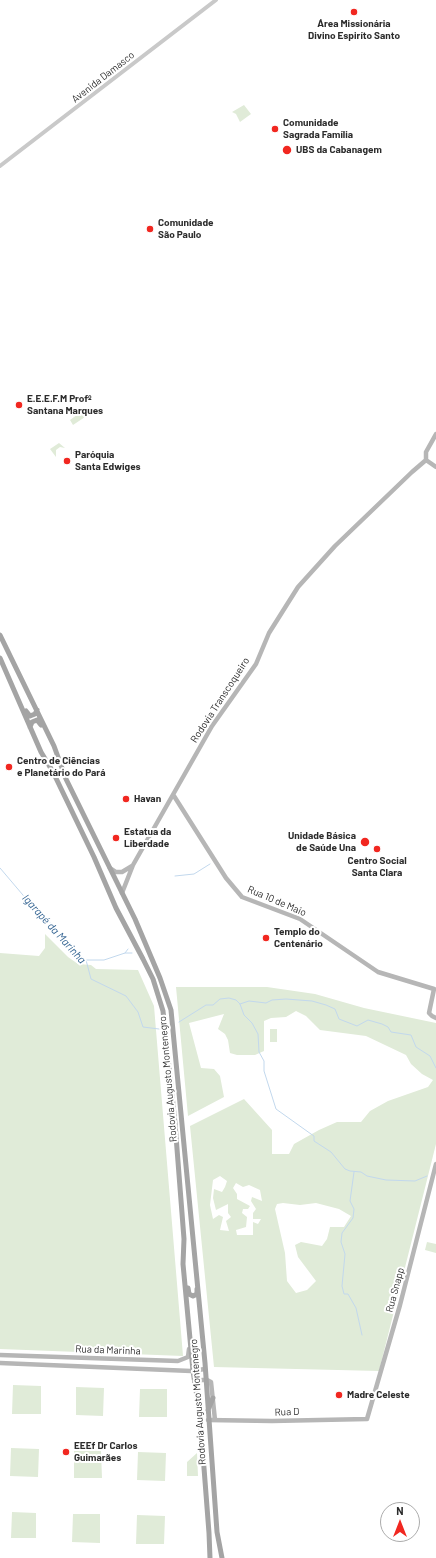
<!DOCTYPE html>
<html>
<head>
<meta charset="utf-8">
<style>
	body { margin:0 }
	#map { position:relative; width:436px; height:1558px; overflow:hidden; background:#fff; font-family:Barlow,sans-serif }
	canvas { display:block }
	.north { position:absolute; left:380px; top:1502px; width:40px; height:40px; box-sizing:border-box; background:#fff; border:1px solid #ababab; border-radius:50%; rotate:0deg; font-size:11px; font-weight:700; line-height:16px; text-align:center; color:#2c2c2c }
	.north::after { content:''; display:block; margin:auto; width:14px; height:18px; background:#f12720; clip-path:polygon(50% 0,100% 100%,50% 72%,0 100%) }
</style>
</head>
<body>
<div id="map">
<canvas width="436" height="1558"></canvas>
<div class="north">N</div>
</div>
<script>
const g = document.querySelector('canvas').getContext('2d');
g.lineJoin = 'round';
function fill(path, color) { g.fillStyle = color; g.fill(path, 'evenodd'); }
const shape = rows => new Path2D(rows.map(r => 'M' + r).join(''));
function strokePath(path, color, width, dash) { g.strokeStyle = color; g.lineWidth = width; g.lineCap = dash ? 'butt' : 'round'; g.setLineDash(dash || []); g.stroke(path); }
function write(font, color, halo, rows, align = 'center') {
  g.font = font + ' Barlow,sans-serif'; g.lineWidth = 4; g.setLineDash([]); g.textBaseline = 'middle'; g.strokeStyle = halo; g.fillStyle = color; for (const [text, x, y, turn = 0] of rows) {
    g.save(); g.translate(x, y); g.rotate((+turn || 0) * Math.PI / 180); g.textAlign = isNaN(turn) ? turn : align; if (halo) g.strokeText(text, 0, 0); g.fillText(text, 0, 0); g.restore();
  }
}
fill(shape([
	[244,105,251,114,240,122,236,114,232,112],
	[81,412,85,417,73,425,70,420],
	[59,443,65,448,60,447,56,450,56,457,50,449],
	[45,934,68,957,78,964,91,965,96,969,138,970,154,1006,183,1356,0,1349,0,953,39,956,45,948],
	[176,987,267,987,315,994,364,1008,436,1023,436,1144,379,1371,214,1367,190,1126,244,1099,272,1130,272,1154,289,1154,294,1144,319,1130,337,1122,361,1122,370,1111,388,1101,428,1087,433,1080,422,1074,411,1064,406,1055,366,1036,320,1030,306,1016,296,1011,286,1017,271,1018,264,1021,264,1051,255,1055,237,1055,230,1053,228,1040,225,1034,218,1029,224,1014,189,1023,201,1068,214,1069,220,1076,224,1097,188,1116],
	[220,1176,227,1181,225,1187,222,1192,214,1189,213,1198,216,1210,228,1204,228,1213,231,1217,226,1221,229,1231,220,1230,223,1217,219,1215,213,1219,210,1205,213,1180],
	[236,1183,243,1187,249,1185,260,1190,262,1201,252,1197,251,1201,256,1209,253,1213,253,1219,261,1219,258,1224,253,1222,253,1235,237,1235,236,1230,246,1227,247,1217,242,1213,243,1209,248,1209,250,1206,237,1199,237,1194,233,1188],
	[283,1203,300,1205,316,1203,339,1209,351,1216,344,1227,330,1227,327,1239,322,1246,301,1242,295,1245,298,1257,316,1281,307,1290,296,1293,287,1281,285,1253,275,1209,277,1204],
	[270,1029,277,1029,277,1042,270,1042],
	[427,1242,436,1244,436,1253,425,1250],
	[13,1385,41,1386,41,1414,12,1414],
	[76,1387,104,1388,103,1416,76,1415],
	[140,1389,167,1389,167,1417,139,1417],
	[11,1448,39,1449,38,1477,10,1476],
	[74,1450,101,1451,102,1478,74,1478],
	[138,1452,166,1453,165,1481,137,1480],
	[197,1453,198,1476,187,1476,187,1462],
	[12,1512,36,1513,36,1538,11,1538],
	[73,1514,100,1514,100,1543,72,1542],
	[137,1515,165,1516,164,1544,136,1544]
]), '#e0ebd8');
strokePath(shape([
	[0,868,39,914,46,918,74,951,86,960,91,979,126,996,138,1012,143,1027,159,1029],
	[175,876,194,874,210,864],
	[125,953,128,949],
	[86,960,104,960,125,953,132,953],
	[240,1004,249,1001,266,1003,272,1000,286,999,312,1001,326,1005,335,1009,339,1019,357,1026,368,1020,382,1024,388,1027,391,1032,411,1035,416,1047,430,1056,436,1068],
	[179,1022,206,1005,213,1005,220,999,229,998,236,1000,240,1004,244,1015,252,1023,258,1034,259,1052,264,1061,264,1071,276,1109,311,1134,314,1136,314,1141,331,1152,345,1169,350,1171,361,1172,367,1176,386,1180,415,1181,427,1176],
	[354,1172,350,1201,354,1209,353,1218,342,1233,341,1242,345,1254,342,1286,344,1294,348,1294,356,1308,362,1335]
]), '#c2d8ed', 1);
strokePath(shape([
	[0,166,216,0]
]), '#c9c9c9', 4);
strokePath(shape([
	[426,460,426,452,436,434],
	[426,460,436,467],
	[174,796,226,878,242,897,300,919,378,972,434,989,429,1013,432,1016,436,1018],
	[110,868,116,872,122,872,132,866],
	[122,893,133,865,212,726,256,664,269,633,298,587,335,546,412,472,426,460],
	[0,1355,178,1361,188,1357,189,1349],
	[0,1363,191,1371,205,1369],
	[196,1385,200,1380,207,1380,211,1382,215,1420],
	[208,1420,272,1421,367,1419,400,1305,436,1164]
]), '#b6b6b6', 4.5);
strokePath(shape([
	[0,635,54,746,66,779,135,919,160,978,171,1010,205,1363,217,1532,222,1558],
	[0,658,41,752,53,772,94,857,116,908,143,959,153,979,163,1011,175,1123,184,1239,183,1264,193,1371,200,1416,209,1533,210,1558],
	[26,711,30,716,35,714,37,710],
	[30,727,32,722,37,720,41,725],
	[188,1288,189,1294,193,1296,197,1294,197,1289],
	[208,1410,213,1398]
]), '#a4a4a4', 5);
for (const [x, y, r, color] of [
	[354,12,4,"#f12720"],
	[275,129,4,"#f12720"],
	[287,150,5,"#f12720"],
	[150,229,4,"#f12720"],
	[19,405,4,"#f12720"],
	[67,461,4,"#f12720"],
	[9,767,4,"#f12720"],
	[126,799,4,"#f12720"],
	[116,838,4,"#f12720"],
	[365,842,5,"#f12720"],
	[377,849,4,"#f12720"],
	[266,938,4,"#f12720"],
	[339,1395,4,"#f12720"],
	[66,1452,4,"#f12720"]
]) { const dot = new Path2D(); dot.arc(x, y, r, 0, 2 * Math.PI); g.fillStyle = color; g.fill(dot); strokePath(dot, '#fff', 1.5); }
write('bold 10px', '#2c2c2c', '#fff', [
	["Área Missionária",354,24,"center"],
	["Divino Espiríto Santo",354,36,"center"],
	["Comunidade",283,123],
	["Sagrada Família",283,135],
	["UBS da Cabanagem",296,150],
	["Comunidade",158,223],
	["São Paulo",158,235],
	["E.E.E.F.M Profº",27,399],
	["Santana Marques",27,411],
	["Paróquia",75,455],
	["Santa Edwiges",75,467],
	["Centro de Ciências",17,761],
	["e Planetário do Pará",17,773],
	["Havan",134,799],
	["Estatua da",124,832],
	["Liberdade",124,844],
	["Unidade Básica",356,836,"right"],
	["de Saúde Una",356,848,"right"],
	["Centro Social",377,861,"center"],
	["Santa Clara",377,873,"center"],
	["Templo do",274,932],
	["Centenário",274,944],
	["Madre Celeste",347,1395],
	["EEEf Dr Carlos",74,1446],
	["Guimarães",74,1458]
], 'left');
write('10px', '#2c2c2c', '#fff', [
	["Avenida Damasco",103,77,-38],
	["Rodovia Transcoqueiro",220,700,-57],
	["Rua 10 de Maio",277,901,23],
	["Rodovia Augusto Montenegro",168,1079,-95],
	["Rua Snapp",395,1290,-75],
	["Rua da Marinha",108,1350,2],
	["Rodovia Augusto Montenegro",198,1402,-94],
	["Rua D",287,1412,-2]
]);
write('italic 11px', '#356593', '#fff', [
	["Igarapé da Marinha",54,929,48]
]);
</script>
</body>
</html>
